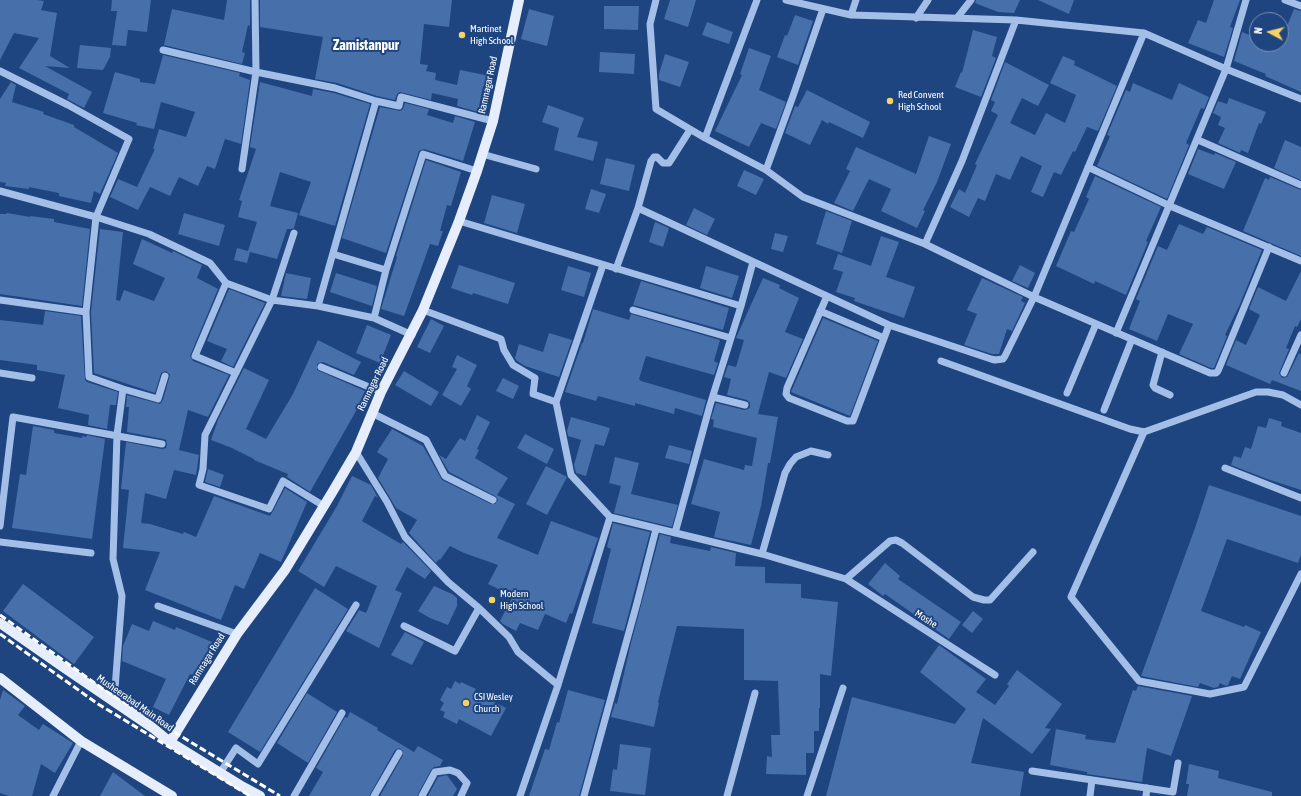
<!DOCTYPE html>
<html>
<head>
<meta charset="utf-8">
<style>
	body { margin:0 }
	#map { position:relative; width:1301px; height:796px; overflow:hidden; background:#1f4580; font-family:"Asap Condensed",sans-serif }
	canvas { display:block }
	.north { position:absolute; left:1249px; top:12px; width:40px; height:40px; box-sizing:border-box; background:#1f4580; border:1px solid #798fb3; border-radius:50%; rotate:277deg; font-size:11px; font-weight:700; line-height:16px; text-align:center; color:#fff }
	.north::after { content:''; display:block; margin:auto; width:14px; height:18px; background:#f7d363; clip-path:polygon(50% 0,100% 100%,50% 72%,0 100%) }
</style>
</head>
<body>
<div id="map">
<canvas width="1301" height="796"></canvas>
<div class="north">N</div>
</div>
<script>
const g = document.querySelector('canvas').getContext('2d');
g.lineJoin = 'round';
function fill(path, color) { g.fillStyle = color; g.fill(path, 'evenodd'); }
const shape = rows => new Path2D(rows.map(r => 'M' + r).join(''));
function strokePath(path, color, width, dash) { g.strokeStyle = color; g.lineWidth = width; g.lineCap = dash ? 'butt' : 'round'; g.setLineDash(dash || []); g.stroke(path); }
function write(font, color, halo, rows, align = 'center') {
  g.font = font + ' "Asap Condensed",sans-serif'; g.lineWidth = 4; g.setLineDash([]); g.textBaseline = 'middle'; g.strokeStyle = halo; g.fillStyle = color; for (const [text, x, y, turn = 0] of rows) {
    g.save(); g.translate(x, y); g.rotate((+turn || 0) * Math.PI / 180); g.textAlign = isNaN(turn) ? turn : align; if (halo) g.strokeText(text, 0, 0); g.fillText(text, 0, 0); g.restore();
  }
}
fill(shape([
	[0,0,37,0,44,1,41,10,57,13,50,56,70,68,45,66,92,92,84,108,67,99,69,94,19,68,39,38,14,33,0,60],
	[112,0,151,0,147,32,128,30,126,46,112,45,117,11,111,11],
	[227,0,250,0,250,26,248,25,242,52,245,53,242,64,164,45,172,9,224,20],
	[260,0,452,0,449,27,424,24,420,64,428,65,426,71,436,73,435,80,457,85,460,70,490,76,488,87,483,86,478,112,457,106,458,99,432,93,431,100,400,92,397,94,395,100,377,96,337,83,315,79,323,37,260,27],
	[670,0,696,0,688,27,664,19],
	[976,0,1020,0,1014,13,998,12,975,3],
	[1038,0,1074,0,1069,14],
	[1214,0,1240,0,1230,27,1233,28,1224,57,1188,43,1198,20,1206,23],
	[604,6,639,6,638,30,604,29],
	[529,9,554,16,547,46,521,39],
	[1294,9,1301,11,1301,92,1265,76,1266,74,1234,61,1242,32,1257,38,1257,44,1281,44,1281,41],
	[795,15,813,21,798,65,777,57,785,35,787,36],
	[707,22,733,32,729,44,702,35],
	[973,30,997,37,992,56,996,58,981,97,955,87,961,72,962,73],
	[80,45,111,48,110,57,103,70,77,68],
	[749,48,771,56,759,90,786,102,776,129,761,123,749,147,715,131,742,75,740,74],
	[600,52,635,54,634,74,599,72],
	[665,54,689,62,680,87,659,80,659,74],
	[163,55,240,73,239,76,250,80,241,144,225,139,215,169,207,166,198,186,179,177,170,196,150,187,138,210,110,197,118,179,137,187,155,149,153,149,159,129,186,137,195,112,161,102,154,129,136,125,137,123,103,113,115,72,140,79,140,82,155,84],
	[1063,56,1075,61,1074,65,1117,86,1098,131,1087,127,1075,152,1073,151,1061,175,1054,172,1043,197,1031,192,1042,166,1021,156,1010,180,996,174,985,201,978,198,969,217,950,207,959,189,965,193,977,165,975,164,998,115,991,111,995,102,991,100,1005,62,1049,85,1038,106,1022,98,1010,123,1035,135,1046,113,1065,123,1076,95,1050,83],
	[11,82,16,85,12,102,44,112,43,114,74,125,74,127,118,153,100,194,94,191,91,203,59,196,59,193,29,187,29,189,5,186,6,183,0,182,0,99],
	[260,82,312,96,313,89,334,93,370,104,335,226,299,215,311,182,280,172,270,206,298,213,294,228,291,229,287,229,277,259,250,252,247,263,234,260,237,248,248,251,257,222,238,217,242,201,239,200,256,149,250,147],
	[1133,83,1172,100,1179,83,1209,97,1204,109,1201,108,1186,143,1189,145,1167,199,1097,166,1110,136,1107,135,1126,90,1130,92],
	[807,90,870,122,863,138,829,122,828,124,822,120,810,145,785,133,795,106,798,107],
	[1229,98,1266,112,1261,124,1259,123,1248,153,1241,150,1240,153,1218,143,1225,128,1218,125,1221,117,1213,113,1218,101,1227,104],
	[405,103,429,109,427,115,453,123,455,116,475,122,463,161,424,149,419,151,386,253,342,238,380,107,400,111,403,109],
	[548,105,584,118,577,137,598,142,593,161,554,150,559,128,542,122],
	[929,136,951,144,937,182,923,210,925,211,917,228,881,211,891,189,869,179,853,211,834,203,850,171,846,169,856,147,916,174],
	[1285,140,1301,147,1301,180,1274,168],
	[1198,149,1214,155,1215,153,1236,162,1224,189,1188,174],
	[606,158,635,165,629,191,600,184],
	[426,160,461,172,451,206,447,205,440,231,443,231,438,246,430,244,404,316,381,309,397,257,396,256],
	[744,170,764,179,756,195,737,186],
	[1095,176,1161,207,1146,241,1148,242,1126,295,1095,281,1094,284,1056,266,1071,231,1074,232,1089,199,1086,197],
	[1270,177,1301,190,1301,256,1243,231,1265,178,1269,180],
	[591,189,606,194,599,213,585,209],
	[492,195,525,204,517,233,484,223],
	[694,208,715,219,707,235,686,225],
	[826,211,852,221,842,253,816,244],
	[7,213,30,217,30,216,54,219,54,222,90,229,82,306,0,294,0,214,6,214],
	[184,213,225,225,219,246,178,234],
	[655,222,669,228,663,247,649,242],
	[1179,224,1203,234,1207,227,1262,250,1240,304,1225,335,1227,336,1214,368,1211,368,1179,354,1193,324,1168,314,1157,341,1129,329,1140,301,1136,299,1158,246,1167,250],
	[100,229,123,232,116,300,120,301,124,290,154,301,165,278,133,264,142,239,172,253,173,251,202,265,197,278,218,289,190,356,193,361,229,375,208,417,188,410,179,450,199,455,196,475,174,470,166,499,145,493,141,523,150,524,183,534,184,532,196,537,214,496,270,516,273,511,285,488,307,502,281,562,260,553,244,589,235,585,221,620,145,590,160,552,123,548,129,490,121,489,126,442,162,449,166,448,167,444,166,440,163,439,127,432,129,407,126,407,127,395,160,404,163,400,170,375,166,371,161,373,155,393,94,373,91,312],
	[775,233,788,236,783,252,771,249],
	[881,236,899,242,886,277,915,287,904,318,854,301,855,298,836,292,843,272,833,269,838,254,871,266],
	[459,265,515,283,508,304,473,293,472,295,451,288],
	[1020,265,1035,273,1028,288,1012,281],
	[568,266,591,273,584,297,561,290],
	[706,266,739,276,732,298,700,288],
	[1301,271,1301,319,1297,327,1295,326,1286,348,1289,349,1279,373,1282,378,1287,377,1299,353,1301,354,1301,391,1272,380,1270,384,1226,365,1236,340,1246,345,1260,315,1249,309,1258,287,1286,301],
	[286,273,311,278,307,299,281,296],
	[336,273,377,286,372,306,330,292],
	[763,278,780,285,779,288,799,298,785,332,803,339,786,378,769,372,758,414,778,417,770,463,768,463,761,506,751,545,714,537,720,512,691,504,704,459,744,470,745,465,752,466,757,438,713,427,714,420,711,419,716,403,744,410,748,409,750,407,750,403,747,400,727,395,731,379,724,377,728,365,736,367,744,340,736,338],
	[982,278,1023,297,1021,301,1025,303,1012,331,1007,329,999,354,992,354,964,345,977,314,967,310],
	[641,281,729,308,723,330,633,305],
	[229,289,265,303,233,367,221,361,227,349,207,341],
	[593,309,629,320,631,314,720,340,714,361,718,363,714,375,646,356,639,379,641,381,706,400,702,416,675,408,674,414,635,403,635,406,598,396,596,401,565,392,582,343,583,343],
	[45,311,81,316,85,380,87,382,118,392,116,405,110,405,107,429,88,425,89,415,58,408,65,375,37,370,37,365,0,360,0,320,43,325],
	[823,318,878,341,850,416,791,392],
	[431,319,444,326,430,353,417,347],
	[367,325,391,335,380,363,356,353],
	[549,333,572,340,559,377,525,366,517,361,515,358,519,344,543,352],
	[318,340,361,362,354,375,323,362,318,363,317,365,317,370,365,391,356,411,310,492,287,477,288,474,254,460,254,459,232,448,211,440,218,420,244,368,269,380,246,429,266,439,293,394],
	[457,355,477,365,467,386,471,389,461,406,442,395,457,369,452,367],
	[404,371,439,392,431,406,395,385],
	[503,378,519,386,513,399,496,391],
	[477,415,490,422,477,449,479,450,475,458,508,478,497,495,515,504,497,538,538,555,551,521,598,538,572,614,570,613,566,623,545,614,538,630,520,623,516,631,503,624,500,621,513,596,488,584,498,565,464,553,450,546,440,560,439,559,436,563,409,533,417,520,396,508,378,478,388,459,377,452,392,429,423,446,442,480,491,504,495,504,498,500,495,496,449,472,439,455,446,459,460,438,465,441],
	[571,417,610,428,604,446,595,444,586,476,576,473,574,465,581,440,568,436,567,431],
	[1269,418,1282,422,1281,426,1301,433,1301,490,1267,479,1231,465,1234,456,1241,458,1245,447,1251,449,1258,426,1266,428],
	[33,426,54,430,54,433,82,438,82,436,86,437,87,435,105,439,92,539,12,528,20,474,26,475],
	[525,434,554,449,547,464,517,448],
	[669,445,692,451,689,464,665,458],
	[615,457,639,463,631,494,678,505,672,527,614,513,621,486,609,483],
	[546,466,567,477,547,515,526,504],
	[208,469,224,475,220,487,205,482],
	[352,476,371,485,378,498,375,496,362,521,401,544,403,542,431,571,425,579,407,567,395,590,402,593,379,648,346,631,359,610,366,613,377,586,336,566,324,587,298,571,337,506],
	[1209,485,1301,516,1301,555,1298,563,1227,539,1201,611,1244,627,1245,625,1261,632,1240,679,1232,676,1228,685,1226,686,1220,683,1218,687,1214,688,1200,683,1198,687,1141,676,1195,528],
	[613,523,650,532,624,631,592,623,611,549,607,547],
	[660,534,671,537,670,543,710,551,711,547,736,553,735,566,765,567,765,583,801,584,801,598,838,602,831,676,820,674,820,708,819,708,819,731,814,731,814,753,806,753,806,775,766,774,767,756,772,757,771,735,780,735,778,681,744,680,744,629,677,626,658,702,659,703,654,727,611,717,615,703,617,704,631,643],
	[885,563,900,576,898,579,961,622,949,639,885,594,883,596,868,584],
	[23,584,94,637,74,664,3,611],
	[434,586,452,594,457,598,457,606,448,625,430,618,418,611],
	[315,588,348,609,260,752,228,732],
	[973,611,983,619,972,633,962,625],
	[153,621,175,630,176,627,212,642,198,677,190,674,169,715,153,707,166,679,122,661,123,646,132,624,149,631],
	[405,632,424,642,412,665,391,655],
	[939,645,986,679,976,692,995,705,1009,686,1007,684,1017,670,1062,704,1045,728,1051,729,1032,754,983,718,971,763,1024,772,1020,796,826,796,852,697,955,724,966,709,920,672],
	[455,681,460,684,461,682,476,689,474,692,506,708,491,736,459,719,457,724,443,717,445,712,440,710,444,703,440,700,447,687,451,689],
	[1138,686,1192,696,1171,756,1147,748,1142,782,1087,774,1087,772,1050,765,1056,729,1086,735,1085,739,1115,743,1133,690,1136,691],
	[3,690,25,706,18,715,39,730,43,724,73,743,55,773,41,764,32,796,9,796,0,793,0,700],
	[568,690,605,700,579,796,529,796,545,749,549,750,557,722,559,723],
	[307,693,337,712,308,763,277,743],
	[350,712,378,728,377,730,414,752,418,746,443,760,440,766,434,767,431,770,417,796,380,796,403,755,403,751,399,748,395,750,369,796,309,796,323,772,316,768,345,717,347,718],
	[620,744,651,748,645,795,610,791,613,769,617,770],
	[1189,764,1219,771,1218,778,1272,792,1272,796,1187,796,1189,784,1186,784],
	[113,772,145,796,100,796],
	[447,775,457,789,453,796,428,796,438,777]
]), '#476fa9');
strokePath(shape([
	[656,0,650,24,656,109,705,138,766,170,803,197,925,244,1034,297,1210,373,1216,373,1218,371,1269,247],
	[786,0,851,15,1016,20,1144,33,1226,69,1301,99],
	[1285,0,1301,6],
	[851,15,856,0],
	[916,18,928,0],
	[957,18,971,0],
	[163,50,256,72,335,88,376,101,399,106,401,97,493,121],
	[0,71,68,105,129,139,96,217,86,312,89,377,123,389,117,435,113,559,122,596,114,702],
	[705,138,757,0],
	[1198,140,1301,185],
	[482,154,536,169],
	[1088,167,1170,206,1301,261],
	[242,169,256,72,255,0],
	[766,170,793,96,823,9],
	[0,191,96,217,149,234,210,263,226,283,272,300,318,306,374,318,412,335],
	[638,208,889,325,991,359,995,360,1003,359,1005,356,1034,297,1144,33],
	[459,221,741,306,710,405,675,533],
	[294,233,272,300,205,435,203,469,199,485,269,509,283,481,324,506],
	[925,244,962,161,1016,20],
	[333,254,386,270],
	[616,269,638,208,651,161,654,157,657,157,663,163,669,163,690,130],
	[226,283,195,356,236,373],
	[827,296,787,388,786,394,789,398,847,421,853,421,889,325],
	[0,300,86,312],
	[318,306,376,101],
	[741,306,753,262],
	[423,310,501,339,504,350,513,365,535,378,533,394,556,402,571,475,610,517],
	[633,310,731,338],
	[820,311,884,338],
	[374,318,386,270,423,154,477,171],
	[1116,333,1226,69,1246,0],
	[1162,352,1153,385,1155,388,1170,395],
	[941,361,1130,429,1144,432,1256,392,1268,392,1283,395,1301,405],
	[321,367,381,392],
	[0,373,32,378],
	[1284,373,1301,335],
	[123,389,158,399,165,376],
	[1067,393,1096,324],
	[713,397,745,405],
	[556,402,603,265],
	[1104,410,1132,339],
	[372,413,426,440,445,476,493,500],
	[1144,432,1071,597,1139,681,1210,694,1244,687,1301,574],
	[356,452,387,502,405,537,448,582,479,608,509,637,518,652,558,685],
	[1225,468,1301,498],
	[0,526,13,417,162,444],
	[0,542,91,553],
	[762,554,785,473,790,464,796,457,811,451,828,455],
	[846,579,995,675],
	[158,606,237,634],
	[404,626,455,651,479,608],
	[1032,771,1173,792,1178,763],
	[220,773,236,748,258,764,356,605],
	[53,796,81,741],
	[294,796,342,713],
	[374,796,399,753],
	[422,796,435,772,450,770,458,773,467,783,461,796],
	[520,796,558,685,610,517,762,554,846,579,890,541,896,540,902,543,973,597,984,600,990,600,1033,552],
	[584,796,637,603,656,529],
	[727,796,755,693],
	[807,796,843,688],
	[1090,796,1092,780],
	[1146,796,1147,788]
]), '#a3bfe8', 7);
strokePath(shape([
	[0,623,63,667,153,728,170,742,243,787,260,796],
	[0,678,81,741,172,796],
	[170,742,237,634,285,570,333,491,356,452,381,392,423,310,459,221,477,171,493,121,519,0]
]), '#e6eefe', 10);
strokePath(shape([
	[0,615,106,691,280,796],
	[0,634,98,704,250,796]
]), '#fff', 3, [7, 3]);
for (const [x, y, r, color] of [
	[462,35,4,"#f7d363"],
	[890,101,4,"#f7d363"],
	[492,600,4,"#f7d363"],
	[466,703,4,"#f7d363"]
]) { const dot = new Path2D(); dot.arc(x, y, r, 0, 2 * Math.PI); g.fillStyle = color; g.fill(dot); strokePath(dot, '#1f4580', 1.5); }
write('10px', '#fff', '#1f4580', [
	["Martinet",470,29],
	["High School",470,41],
	["Red Convent",898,95],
	["High School",898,107],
	["Modern",500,594],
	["High School",500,606],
	["CSI Wesley",474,697],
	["Church",474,709]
], 'left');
write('10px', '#fff', '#1f4580', [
	["Ramnagar Road",488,85,-78],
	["Ramnagar Road",373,384,-64],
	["Moshe",926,619,33],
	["Ramnagar Road",207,659,-58],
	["Musheerabad Main Road",135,703,35]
]);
write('bold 14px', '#fff', '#1f4580', [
	["Zamistanpur",366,46]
]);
</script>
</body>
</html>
